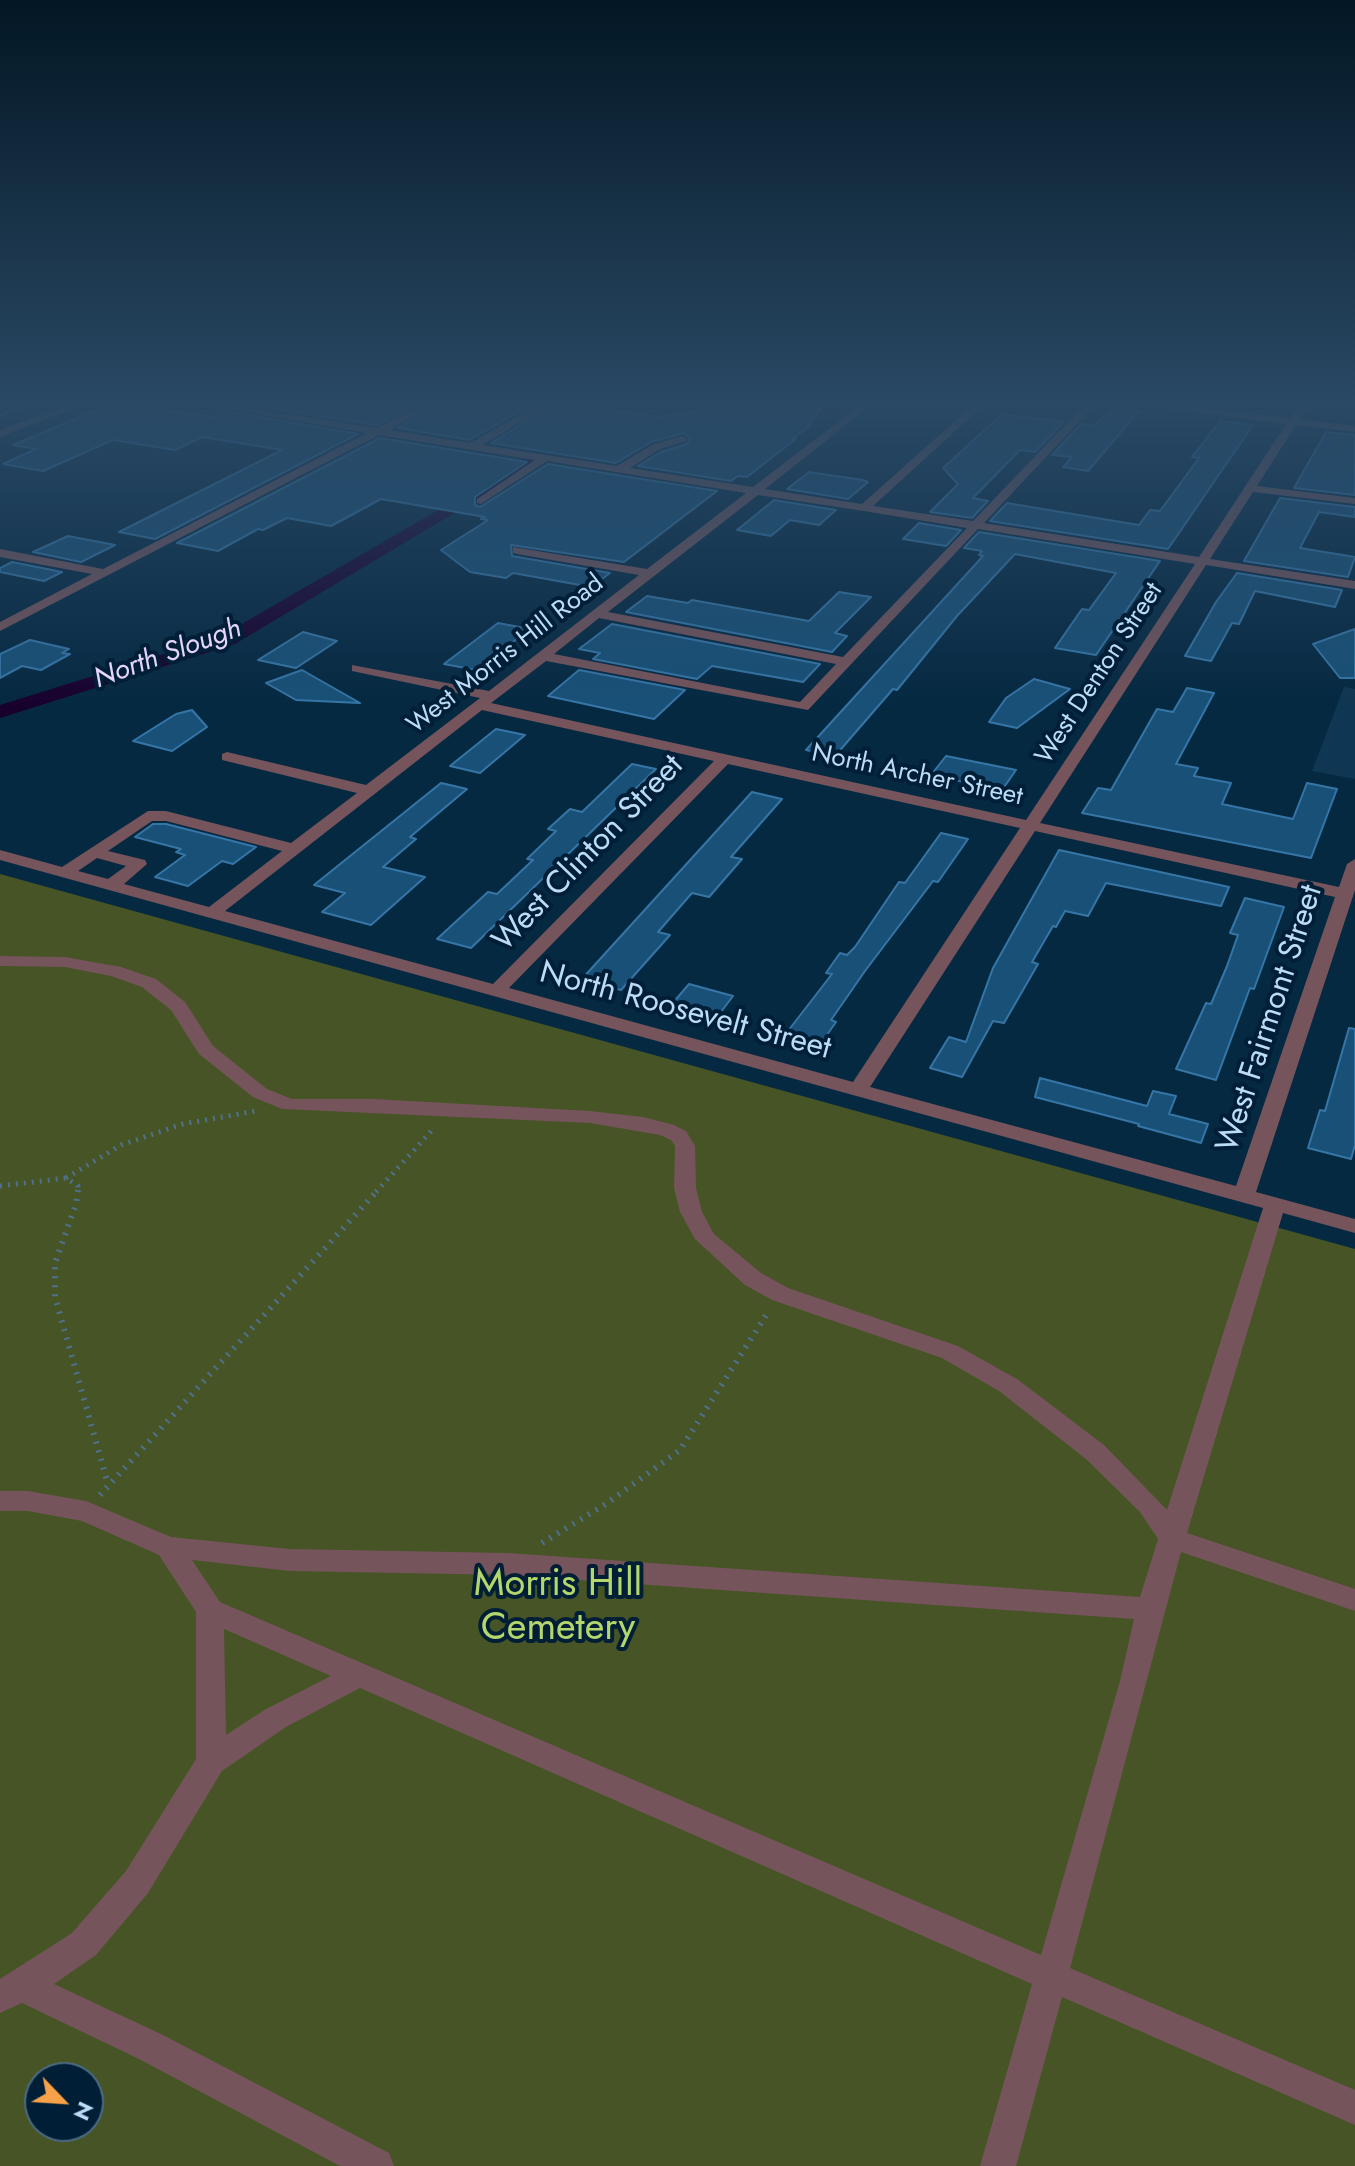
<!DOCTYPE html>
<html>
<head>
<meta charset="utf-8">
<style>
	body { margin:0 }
	#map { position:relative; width:1355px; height:2166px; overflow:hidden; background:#062942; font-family:Jost,sans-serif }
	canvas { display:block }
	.north { position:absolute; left:24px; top:2062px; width:80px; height:80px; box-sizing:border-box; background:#001f37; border:2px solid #4b6a83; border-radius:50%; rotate:115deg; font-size:22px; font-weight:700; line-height:32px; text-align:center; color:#bcdbf6 }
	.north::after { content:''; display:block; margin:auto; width:28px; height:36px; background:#f7a248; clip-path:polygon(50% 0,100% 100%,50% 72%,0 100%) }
</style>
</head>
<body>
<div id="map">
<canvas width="1355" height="2166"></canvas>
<div class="north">N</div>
</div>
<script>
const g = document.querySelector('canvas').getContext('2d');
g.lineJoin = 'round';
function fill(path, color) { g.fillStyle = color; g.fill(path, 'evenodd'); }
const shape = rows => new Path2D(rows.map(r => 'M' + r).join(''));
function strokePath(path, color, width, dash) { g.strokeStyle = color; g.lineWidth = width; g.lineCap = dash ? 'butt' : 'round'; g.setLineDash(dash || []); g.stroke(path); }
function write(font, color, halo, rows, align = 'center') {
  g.font = font + ' Jost,sans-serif'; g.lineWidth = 8; g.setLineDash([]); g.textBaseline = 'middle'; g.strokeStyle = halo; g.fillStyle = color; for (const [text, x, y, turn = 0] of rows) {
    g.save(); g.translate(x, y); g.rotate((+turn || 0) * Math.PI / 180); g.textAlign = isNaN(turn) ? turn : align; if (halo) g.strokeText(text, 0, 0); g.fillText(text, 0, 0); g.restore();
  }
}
fill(shape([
	[1344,687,1355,689,1355,779,1312,771]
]), '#0f3652');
fill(shape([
	[0,874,1355,1249,1355,2166,0,2166],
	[40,2078,88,2078,88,2126,40,2126]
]), '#465426');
fill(shape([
	[835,405,848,405,850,408,843,412,782,422,775,418,782,414,835,405],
	[535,454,540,456,540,462,235,644,0,718,0,705,221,636,535,454]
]), '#18002d');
const building = shape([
	[108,405,136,405,217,418,218,410,358,434,155,539,119,532,282,450,202,437,175,450,113,440,43,471,3,464,36,449,13,445,108,405],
	[249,405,414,405,376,425,249,405],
	[437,405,532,405,469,440,398,428,437,405],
	[553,405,578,405,659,417,733,405,824,405,807,428,792,439,796,439,747,477,738,476,731,481,638,466,661,452,687,444,690,438,684,433,651,442,616,463,491,443,553,405],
	[1114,408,1139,411,1088,471,1063,467,1072,457,1052,455,1081,424,1094,426,1114,408],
	[1002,414,1064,422,1035,452,1020,450,973,498,988,501,972,518,930,512,958,484,943,468,1002,414],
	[1220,421,1253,425,1168,549,990,521,1007,503,1139,525,1150,510,1160,511,1199,458,1192,457,1220,421],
	[1326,432,1355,435,1355,495,1294,488,1326,432],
	[380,438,527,462,475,497,475,505,480,507,548,464,717,491,624,562,511,545,512,556,610,573,591,587,513,573,506,578,470,572,441,550,488,520,481,519,485,517,381,499,331,526,287,518,263,530,258,529,218,551,177,543,380,438],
	[809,472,863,480,868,482,848,499,787,489,809,472],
	[1280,498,1355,507,1355,517,1319,512,1300,548,1355,557,1348,577,1244,561,1280,498],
	[774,500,836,510,819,525,790,520,771,536,737,530,774,500],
	[919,523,961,530,946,546,903,539,919,523],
	[979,532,1160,561,1096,655,1055,648,1082,609,1089,610,1116,573,1015,554,957,616,897,690,893,689,835,756,806,750,983,556,979,555,982,551,964,548,979,532],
	[68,536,115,545,81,562,33,552,68,536],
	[12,562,62,572,44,581,0,572,0,568,12,562],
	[1237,573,1342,590,1335,607,1255,591,1239,624,1232,623,1211,661,1185,656,1216,602,1237,573],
	[839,592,871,597,835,633,847,636,832,652,626,612,647,596,688,603,692,600,809,621,839,592],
	[498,623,530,629,476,670,444,664,498,623],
	[612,624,820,664,803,682,712,666,697,679,593,659,600,653,579,649,612,624],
	[1355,629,1355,678,1340,678,1313,644,1355,629],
	[303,632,337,641,296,668,258,660,303,632],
	[30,640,69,649,62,653,70,654,41,670,22,666,0,678,0,654,30,640],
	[302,670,360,703,296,700,266,683,302,670],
	[579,670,685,690,654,719,548,696,579,670],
	[1034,679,1070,689,1017,728,989,722,1006,698,1034,679],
	[1187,688,1214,693,1176,764,1198,768,1194,776,1231,783,1222,804,1293,819,1307,783,1337,789,1311,858,1082,813,1098,788,1111,790,1157,709,1173,712,1187,688],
	[192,710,207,727,172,751,133,741,176,714,192,710],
	[496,729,525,735,480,773,450,766,496,729],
	[946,756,1016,770,1002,790,931,775,946,756],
	[632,764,656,769,471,948,437,939,488,892,497,894,533,860,527,859,556,831,548,829,570,809,582,812,632,764],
	[441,783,467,789,410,837,416,839,383,867,425,877,371,925,322,912,345,893,314,885,441,783],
	[752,792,782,799,731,857,742,859,709,897,692,893,658,932,670,935,621,990,581,980,752,792],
	[153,824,166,824,256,847,233,864,222,861,188,886,155,877,185,855,176,852,181,849,135,837,153,824],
	[941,833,968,839,938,882,933,881,865,971,831,1020,836,1022,817,1049,781,1040,832,974,826,973,840,953,847,955,855,947,899,882,905,883,941,833],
	[1059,850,1229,887,1221,906,1106,883,1088,916,1065,911,1056,927,1053,926,1032,962,1038,964,1004,1023,993,1021,962,1077,930,1068,949,1037,966,1042,993,968,1059,850],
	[1245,898,1284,907,1254,989,1250,988,1216,1080,1176,1069,1206,1003,1211,1004,1227,966,1238,935,1230,933,1245,898],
	[689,984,733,996,718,1016,672,1004,689,984],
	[1349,1028,1355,1029,1355,1145,1351,1159,1308,1148,1320,1110,1325,1111,1349,1028],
	[1040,1078,1147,1106,1153,1091,1176,1096,1169,1114,1208,1124,1201,1143,1138,1126,1139,1124,1035,1097,1040,1078]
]);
fill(building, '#185077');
strokePath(building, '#3676a7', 2);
strokePath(shape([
	[66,1178,121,1145,183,1124,256,1111],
	[0,1186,66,1178,78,1186,77,1192],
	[376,1192,435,1127]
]), '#4f718a', 5, [2, 6]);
strokePath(shape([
	[78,1190,76,1204,55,1263,55,1297,108,1484],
	[100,1495,378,1190],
	[542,1543,606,1504,680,1450,768,1312]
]), '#4f718a', 6, [2, 7]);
fill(shape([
	[69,405,83,405,0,437,0,430,69,405],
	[204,405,229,405,376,428,421,405,434,405,389,430,470,443,538,405,550,405,482,445,617,466,652,445,682,436,687,439,686,441,660,449,630,468,753,487,860,405,871,405,765,489,862,504,973,405,984,405,873,506,973,521,1084,405,1095,405,984,523,1199,557,1286,424,1143,405,1175,405,1290,418,1299,405,1309,405,1300,419,1355,426,1355,432,1296,425,1257,486,1355,498,1355,504,1253,492,1210,559,1355,581,1355,589,1206,565,1040,823,1339,887,1347,864,1355,859,1355,890,1256,1192,1355,1219,1355,1233,1283,1213,1187,1533,1355,1589,1355,1611,1181,1552,1070,1968,1355,2090,1355,2125,1062,1997,1016,2166,980,2166,1032,1984,360,1688,286,1727,222,1771,148,1893,96,1955,54,1984,163,2035,389,2153,394,2166,340,2166,139,2059,22,2003,0,2013,0,1979,72,1933,126,1871,196,1759,196,1612,159,1555,82,1521,28,1511,0,1511,0,1491,28,1491,86,1501,171,1537,290,1549,508,1553,1140,1597,1158,1539,1140,1512,1086,1459,999,1391,942,1358,772,1300,745,1285,695,1239,680,1212,674,1188,675,1146,671,1140,660,1135,590,1123,282,1109,253,1097,199,1054,171,1010,142,987,111,976,65,967,0,966,0,956,65,957,121,967,156,979,185,1002,213,1046,267,1089,292,1099,374,1099,590,1111,643,1117,674,1125,686,1131,695,1146,696,1188,702,1212,714,1234,761,1273,788,1288,958,1346,1017,1379,1104,1445,1167,1510,1263,1208,0,860,0,850,62,867,148,811,166,811,291,843,357,793,222,760,222,754,227,752,366,785,480,698,352,671,352,665,489,691,639,575,517,554,513,553,513,547,647,569,746,493,547,461,481,504,477,503,477,499,535,460,379,435,0,631,0,622,92,574,0,557,0,549,103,569,367,433,204,405],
	[758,495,864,511,967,528,843,657,608,612,758,495],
	[978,529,1195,564,1026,820,491,703,546,661,808,710,978,529],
	[599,618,836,664,800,702,554,654,599,618],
	[482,710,714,761,493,984,225,911,482,710],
	[728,764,1020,828,853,1082,509,988,728,764],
	[152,821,166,821,282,851,209,907,124,884,147,864,145,860,108,851,152,821],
	[1035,831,1335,897,1236,1186,870,1087,1035,831],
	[97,858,126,866,108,879,78,871,97,858],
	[192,1560,290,1571,508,1575,1134,1619,1120,1681,1041,1955,220,1602,192,1560],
	[224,1629,331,1676,266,1709,226,1735,224,1629],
	[666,405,685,405,670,410,666,405]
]), '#75545b');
strokePath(shape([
	[0,416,28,405]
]), '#6c8ca7', 3, [8, 8]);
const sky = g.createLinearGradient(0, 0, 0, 708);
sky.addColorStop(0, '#031724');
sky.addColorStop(0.57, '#2a4965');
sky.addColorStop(1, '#2a496500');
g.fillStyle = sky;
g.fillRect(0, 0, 1355, 708);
write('26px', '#bcdbf6', '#001f37', [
	["West Morris Hill Road",506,655,-38],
	["West Denton Street",1100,674,-57],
	["North Archer Street",917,776,12]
]);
write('italic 28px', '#e5d5fc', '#001f37', [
	["North Slough",168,655,-20]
]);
write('32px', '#bcdbf6', '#001f37', [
	["West Clinton Street",589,854,-46],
	["North Roosevelt Street",685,1012,15],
	["West Fairmont Street",1271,1019,-72]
]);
write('38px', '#b4d66c', '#001f37', [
	["Morris Hill",558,1586],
	["Cemetery",558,1630]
]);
</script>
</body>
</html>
